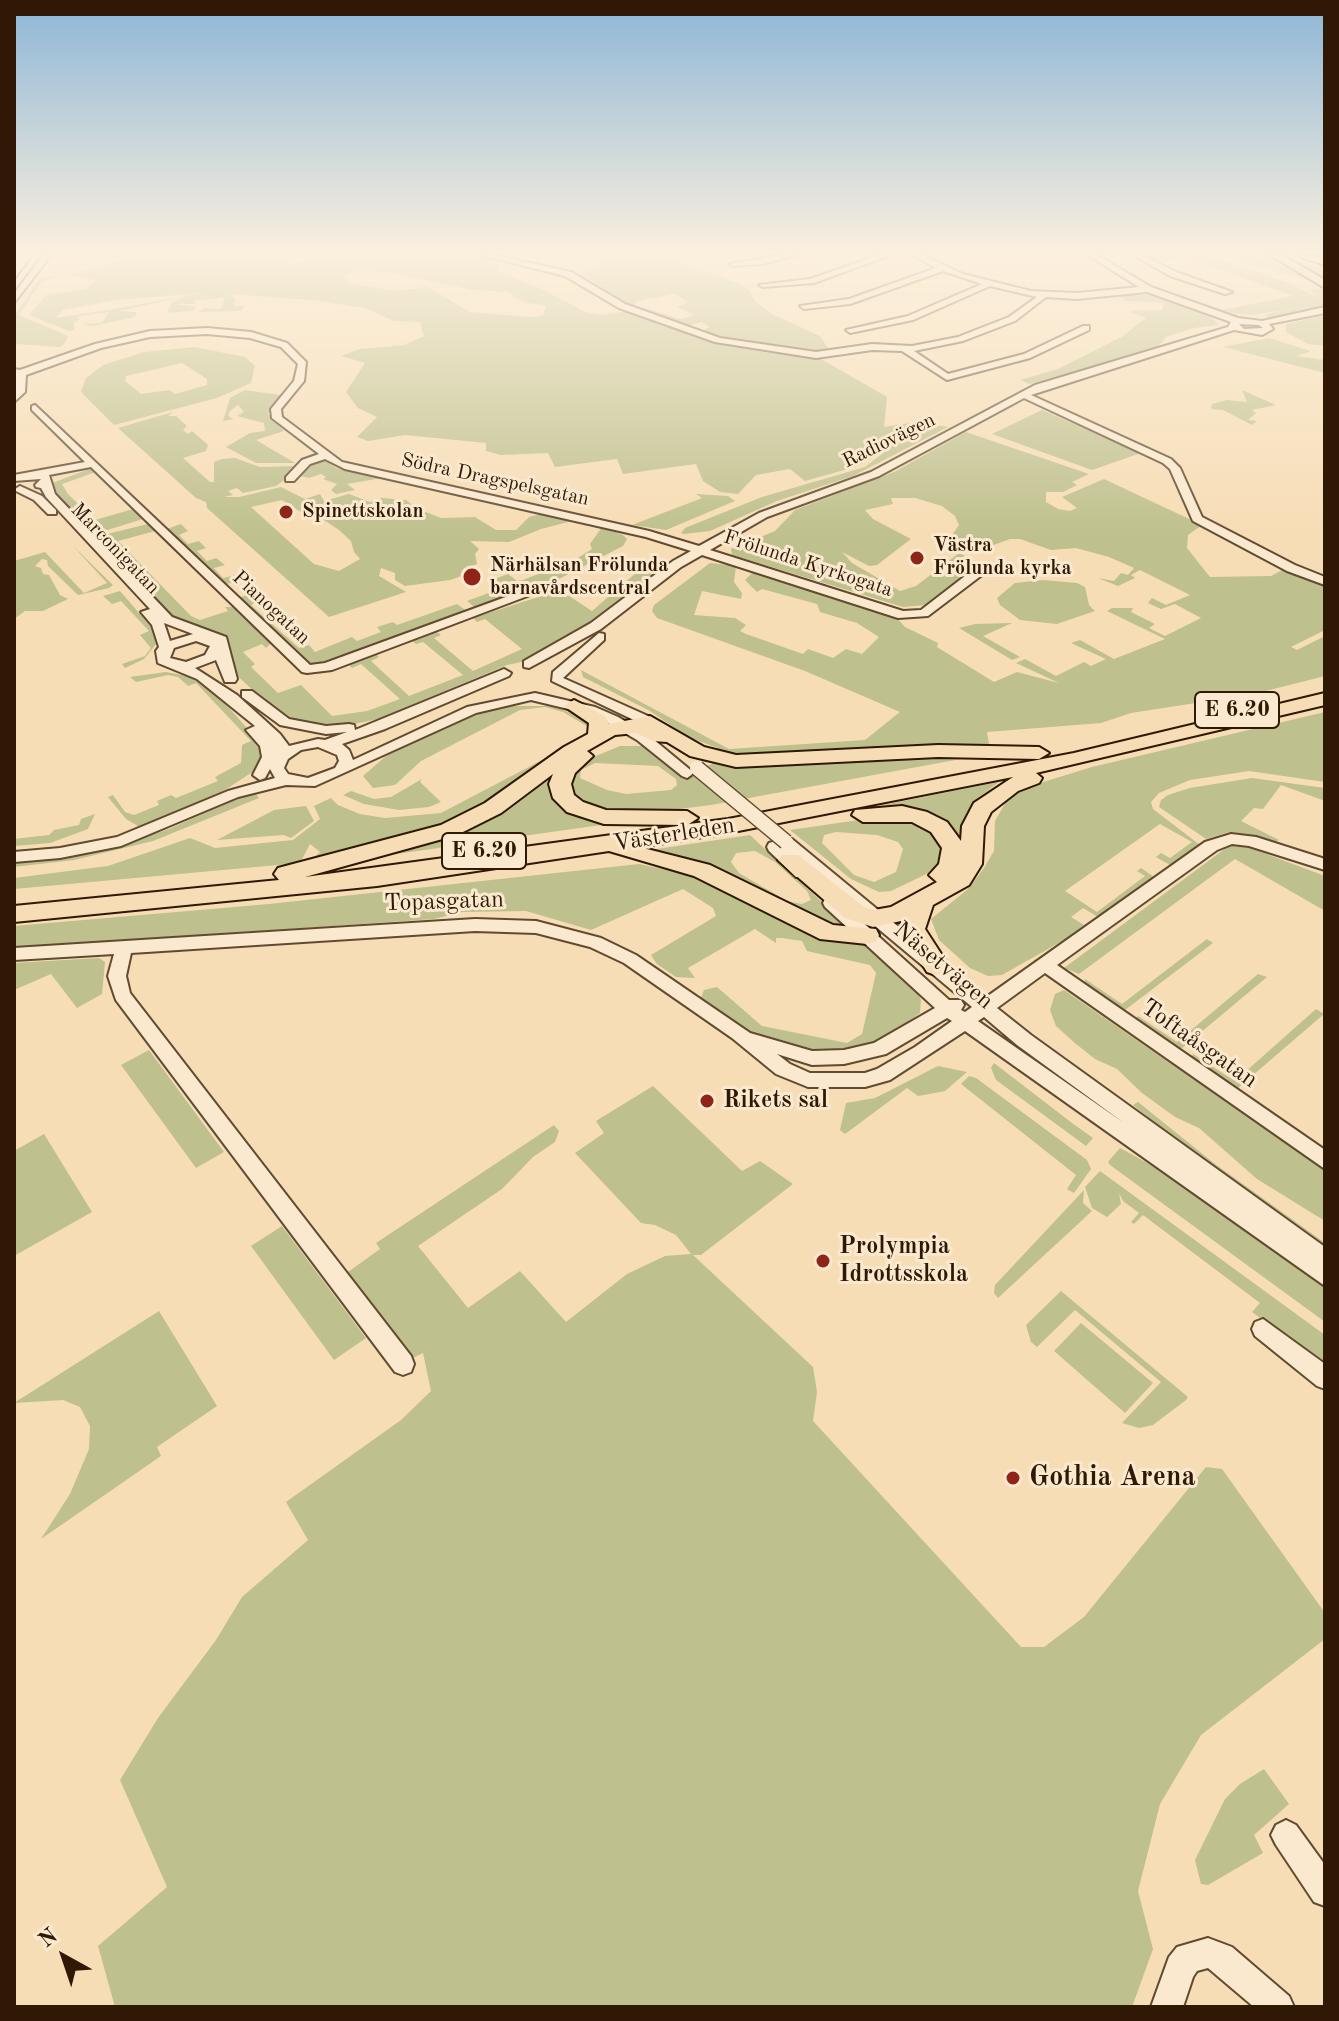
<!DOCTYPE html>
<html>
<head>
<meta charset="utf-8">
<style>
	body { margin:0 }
	#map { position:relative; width:1339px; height:2021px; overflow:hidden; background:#f7ddb5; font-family:"Old Standard TT",serif }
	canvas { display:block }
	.frame { position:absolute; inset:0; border:16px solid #2f1904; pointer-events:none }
	.north { position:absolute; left:24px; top:1917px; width:80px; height:80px; -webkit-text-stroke:6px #fae9cf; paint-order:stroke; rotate:320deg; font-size:22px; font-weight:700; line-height:32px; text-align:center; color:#2f1904 }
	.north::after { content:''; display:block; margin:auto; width:28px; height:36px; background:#2f1904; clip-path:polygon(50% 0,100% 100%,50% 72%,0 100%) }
</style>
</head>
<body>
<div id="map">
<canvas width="1339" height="2021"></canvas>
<div class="frame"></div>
<div class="north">N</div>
</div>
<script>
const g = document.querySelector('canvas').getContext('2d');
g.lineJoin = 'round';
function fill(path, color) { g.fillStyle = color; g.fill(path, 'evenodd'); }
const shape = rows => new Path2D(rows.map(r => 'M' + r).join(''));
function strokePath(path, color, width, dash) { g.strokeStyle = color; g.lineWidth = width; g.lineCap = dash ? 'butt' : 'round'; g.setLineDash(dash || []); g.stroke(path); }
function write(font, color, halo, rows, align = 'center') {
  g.font = font + ' "Old Standard TT",serif'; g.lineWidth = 6; g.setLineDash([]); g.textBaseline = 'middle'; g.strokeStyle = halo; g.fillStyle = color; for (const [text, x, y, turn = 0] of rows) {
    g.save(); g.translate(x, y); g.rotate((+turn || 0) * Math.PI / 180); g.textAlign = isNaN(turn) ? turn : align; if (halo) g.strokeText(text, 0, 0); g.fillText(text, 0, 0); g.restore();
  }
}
fill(shape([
	[136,255,296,255,286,259,289,264,308,260,315,255,468,255,491,259,496,263,499,272,544,290,585,312,601,315,629,311,710,340,762,352,816,356,887,397,884,427,917,422,948,427,853,476,777,501,710,531,684,534,681,533,685,528,762,497,865,467,886,451,855,467,805,481,790,469,756,475,738,494,720,492,703,481,696,464,623,474,617,459,555,467,548,453,501,455,486,451,486,443,405,435,368,441,357,437,377,417,358,408,346,392,365,363,341,356,360,349,404,345,424,336,420,322,394,321,365,308,321,301,231,294,236,300,233,306,245,306,241,311,198,312,204,308,220,309,225,298,217,298,194,301,196,304,175,304,196,307,193,311,167,313,172,302,186,296,120,311,137,312,135,317,93,326,83,324,102,323,109,312,77,316,80,319,74,323,74,330,69,331,29,315,46,295,86,289,97,280,68,275],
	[360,271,392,273,473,290,508,292,523,302,546,306,543,315,532,317,470,312,428,287,396,291,353,284,342,276],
	[202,293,114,309,55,318,63,310,118,300],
	[591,255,663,255,735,282,747,288,756,302,772,314,820,336,830,351,818,353,718,338,700,331,710,327,701,322,688,326,629,307,577,275,598,267,600,258],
	[675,294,688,302,677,307,695,315,681,319,634,305,637,301],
	[1141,255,1210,255,1293,285,1320,299,1310,290,1325,288,1325,308,1296,310,1300,312,1269,318,1264,315,1283,310,1253,315,1231,313,1222,310,1293,296,1184,257,1161,263],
	[1222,255,1271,255,1302,262,1325,268,1325,282,1289,275],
	[61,276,41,282,19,315,68,336,66,342,60,347,14,344,14,316,41,277],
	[1119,295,1150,295,1212,318,1219,325,1194,328,1166,337,1157,348,1029,384,1020,380,1058,369,1123,336,1146,318,1129,311,1162,310,1164,303,1126,301],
	[1325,315,1325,346,1308,344,1286,332,1286,324],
	[1269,338,1311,351,1297,356,1325,360,1325,373,1223,347],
	[195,347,245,357,255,366,251,383,217,398,114,425,81,392,86,378,103,365,144,352],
	[182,363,207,379,207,385,175,394,170,390,141,394,125,381,126,376],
	[245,390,280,395,268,414,284,431,256,440,295,463,256,463,226,447,250,433,265,431,264,423,237,416,244,412,238,405,230,411,228,416,233,419,223,421,230,398],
	[1242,390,1276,405,1252,410,1256,413,1248,420,1257,421,1252,425,1223,410,1211,409,1212,404,1227,400,1247,402],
	[1042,410,1139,452,1138,454,1092,470,992,434],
	[173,412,168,416,176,416,187,426,183,430,188,434,192,431,208,445,206,451,183,458,210,482,214,482,214,462,222,459,235,458,260,467,295,466,290,476,276,486,243,493,237,488,228,491,233,495,224,497,239,497,281,487,305,499,320,494,324,501,349,494,370,502,382,498,406,500,418,509,441,518,475,517,496,530,516,530,529,517,540,514,576,520,541,529,509,542,470,541,479,549,475,554,477,564,463,569,468,574,450,580,405,586,395,580,395,573,381,568,379,576,406,592,329,617,207,508,206,502,196,498,118,428],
	[282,500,306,515,302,517,307,520,318,516,339,530,351,541,354,552,360,559,339,571,314,564,251,507],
	[966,432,1089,474,1072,482,1077,485,1063,492,1046,492,1046,502,1058,509,1070,511,1077,508,1062,497,1104,479,1202,525,1188,535,1187,548,1210,577,1271,576,1284,569,1325,582,1325,630,1291,647,1297,650,1325,636,1325,676,1254,694,1131,713,1101,723,987,732,989,744,740,759,716,755,718,748,688,737,650,711,583,677,581,670,729,749,865,740,900,712,805,671,657,618,652,611,654,605,710,563,736,566,734,582,742,593,741,599,702,591,694,615,735,618,746,625,740,631,746,634,803,654,808,649,833,658,846,649,862,654,879,637,857,623,820,612,817,604,762,589,757,592,745,580,754,571,896,617,905,627,938,643,937,647,994,682,1017,672,1059,683,1016,663,1025,659,1056,676,1084,662,1091,666,1106,659,1071,643,1080,640,1114,659,1165,639,1107,611,1112,608,1133,608,1131,612,1155,624,1149,628,1165,636,1201,618,1175,604,1161,609,1148,603,1152,598,1166,605,1190,595,1140,570,1131,575,1135,578,1118,586,1098,578,1114,581,1121,573,1128,575,1134,568,1109,557,1076,548,1051,550,1020,539,1010,539,988,547,966,543,952,535,959,525,955,516,942,506,915,498,891,498,893,504,865,510,873,519,911,539,877,565,869,566,842,552,852,563,900,591,916,586,959,553,971,559,977,565,926,605,903,607,732,555,731,549,775,531,795,510,894,472],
	[325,460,336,468,382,478,347,484,355,490,336,494,331,490,337,484,323,479,326,477,321,474,309,478,301,476,304,467],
	[92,468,96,472,62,484,68,494,95,520,133,509,143,519,104,531,100,529,108,538,107,534,148,524,155,531,118,541,191,616,200,620,228,611,225,607,235,607,271,643,266,648,262,644,243,652,255,664,251,667,278,693,301,685,332,716,367,711,400,699,361,664,352,668,347,663,375,653,379,657,371,661,409,696,463,675,423,642,416,644,411,640,436,631,441,635,434,638,473,671,522,649,485,619,477,622,473,618,560,590,592,611,645,565,649,566,646,570,656,574,560,644,531,660,507,665,378,719,335,728,313,727,278,713,233,672,228,644,223,637,171,619,54,495,52,483],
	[696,494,728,496,735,501,666,530,632,525,702,498],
	[181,524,188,531,179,535,188,544,199,541,206,548,197,551,207,561,216,558,225,565,214,568,223,578,236,575,241,579,224,585,167,529],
	[602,527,623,535,627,539,623,546,555,581,477,609,467,601,494,591,489,584,492,580,508,574,517,581,523,580,576,559,592,549,590,544],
	[73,546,113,585,109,588,78,595,48,566,47,560,42,559,35,566,41,568,43,574,49,575,60,595,68,599,43,611,25,611,14,619,14,561,45,552,84,593,107,583],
	[1043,580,1077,583,1085,587,1089,605,1095,611,1057,624,1020,620,1000,605,997,598,1015,583],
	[120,591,153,629,156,644,144,659,125,668,122,664,145,656,151,648,140,635,149,631,121,601,112,604,103,596],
	[254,592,262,600,251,605,263,616,272,612,281,619,271,623,299,648,309,645,315,652,352,637,357,641,381,632,377,627,393,622,397,625,457,604,468,612,315,664,305,661,239,598],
	[1012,623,983,636,1020,657,1012,660,959,628,975,624],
	[166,672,192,677,216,693,261,744,263,759,254,771,225,790,151,824,138,826,126,819,108,797,113,795,125,812,134,815,159,805,157,801,171,795,176,798,218,781,215,777,241,763,242,745,251,741,196,683,188,686,178,677,168,675,136,682,130,677],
	[509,706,546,706,560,709,587,719,593,724,593,733,461,821,309,862,320,852,310,844,300,863,14,889,14,878,108,866,190,838,215,848,293,840,320,819,314,806,331,798,338,805,360,814,385,818,441,813,544,759,583,736,590,728,563,712,545,707,520,710,421,761,395,785,373,788,363,776,386,756,426,735,462,719],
	[1325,712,1325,782,1249,771,1190,780,1159,793,1151,802,1153,809,1200,845,1170,865,1156,857,1161,853,1170,858,1192,842,1160,824,1065,891,1097,912,1145,876,1137,871,1141,868,1154,877,1098,917,1083,908,1071,917,1084,925,1064,940,1002,975,988,976,970,968,939,940,931,919,968,889,984,868,994,851,995,821,1007,800,1027,787,1092,767],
	[620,746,643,746,653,751,683,775,712,764,712,761,761,766,977,756,711,805,655,812,593,810,571,795,570,776,591,758],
	[595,763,658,766,676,779,677,785,671,790,626,794,607,790,580,778,581,770],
	[561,763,571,812,608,824,382,856,429,842],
	[1252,778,1325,788,1325,801,1281,785,1263,809,1254,808,1241,821,1279,840,1276,842,1229,832,1206,839,1159,807,1161,800,1168,795,1190,788],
	[422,779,420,782,441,802,448,799,429,807,399,810,364,804,343,795,351,791,374,799,391,797],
	[999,782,975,800,966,814,963,834,956,834,903,807,868,808],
	[254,791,259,798,153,841,74,860,14,867,14,863,70,857,118,846,169,829],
	[306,806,314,821,291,838,284,835,217,840,274,810],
	[95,814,88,829,50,843,14,846,14,839,49,835,54,830,79,825,81,819],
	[866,819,904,819,930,829,943,844,939,868,891,891,879,892,851,879,790,830],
	[836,832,877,835,898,842,903,849,896,872,874,882,854,875,822,843,824,835],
	[750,835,852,930,841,929,644,851],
	[755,851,775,862,807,891,811,900,802,904,787,901,739,873,731,862,736,853],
	[1230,845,1245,846,1325,876,1325,911,1235,859,1079,974,1064,968],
	[639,864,709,879,819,937,869,946,917,992,921,1000,920,1013,885,1038,845,1052,819,1053,749,1031,701,998,704,990,717,987,762,1026,847,1043,862,1034,876,973,870,965,807,951,802,941,782,938,776,938,776,943,755,929,688,968,695,978,676,977,657,964,651,955,716,916,713,908,683,889,591,930,526,911,462,912,434,919,14,948,14,926,269,904],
	[1207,939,1213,943,1125,1010,1084,985,1085,979,1122,1004],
	[99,958,105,962,102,994,77,1008,51,974,14,990,14,963],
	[1258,974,1267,977,1181,1049,1176,1049,1135,1019,1138,1016,1177,1042],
	[1064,990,1325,1170,1325,1221,1257,1179,1199,1128,1175,1117,1142,1093,1117,1069,1095,1059,1076,1044,1056,1026,1050,1010,1055,994],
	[1316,1009,1324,1014,1238,1088,1191,1058,1193,1054,1235,1081],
	[149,1050,224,1152,196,1168,121,1065],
	[994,1063,1072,1123,1093,1138,1086,1146,996,1080,991,1068],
	[938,1066,967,1072,945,1091,918,1096,907,1088,845,1134,840,1130,846,1103,875,1098],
	[969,1076,976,1078,1087,1160,1091,1169,1074,1193,1067,1189,1076,1175,961,1084],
	[653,1086,742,1171,760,1161,793,1184,701,1255,693,1255,813,1367,817,1392,813,1421,1021,1647,1044,1647,1084,1617,1206,1467,1222,1469,1325,1613,1325,1639,1201,1735,1160,1804,1138,1891,1153,1949,1132,2007,115,2007,98,1946,167,1887,120,1780,158,1718,216,1640,242,1597,308,1540,286,1502,401,1420,431,1391,423,1353,411,1359,348,1272,380,1249,376,1243,554,1125,559,1131,555,1142,533,1157,502,1189,418,1246,468,1308,520,1271,566,1322,627,1274,665,1256,691,1254,676,1235,655,1225,641,1223,575,1153,604,1133,596,1121],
	[1138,1102,1215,1164,1325,1243,1325,1250,1192,1154,1133,1105],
	[44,1134,92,1212,14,1256,14,1151],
	[1120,1148,1153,1166,1325,1286,1325,1322,1110,1165,1108,1162],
	[1100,1171,1325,1335,1325,1366,1252,1312,1260,1303,1143,1215,1134,1224,1131,1222,1139,1213,1123,1201,1119,1193,1121,1204,1107,1217,1092,1208,1085,1187],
	[1084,1190,1083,1203,1092,1211,998,1298,994,1293,995,1285],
	[282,1226,366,1338,334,1360,251,1246],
	[1061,1291,1188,1397,1186,1400,1153,1425,1139,1428,1122,1423,1161,1382,1075,1310,1037,1347,1031,1342,1026,1325],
	[159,1311,217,1406,157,1447,161,1456,41,1539,70,1494,89,1449,90,1426,80,1407,63,1400,14,1403],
	[1081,1323,1153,1383,1125,1413,1054,1351],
	[1264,1769,1289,1804,1254,1835,1263,1853,1208,1885,1201,1884,1195,1860,1225,1799,1240,1784]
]), '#bec08d');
const minor = shape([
	[43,255,51,255,14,303,14,294,43,255],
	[481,255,494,255,571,272,625,304,720,338,816,352,872,344,912,346,958,337,1009,317,1037,297,990,286,913,320,850,333,846,330,908,316,982,284,943,271,850,304,804,309,800,306,849,299,936,268,913,255,922,255,963,274,1031,291,1077,293,1139,287,1088,255,1097,255,1151,287,1238,318,1262,321,1325,307,1325,313,1269,324,1273,329,1262,335,1234,330,1031,395,1171,459,1180,468,1202,517,1295,565,1325,577,1325,585,1287,571,1193,521,1170,469,1163,463,1024,398,879,476,767,517,710,550,903,611,921,610,978,566,986,566,986,572,928,616,898,618,702,555,681,567,601,629,529,668,524,667,524,661,591,623,673,561,691,551,646,537,345,469,325,459,310,464,294,481,286,481,286,477,302,460,319,454,272,418,271,409,294,381,298,364,281,347,250,338,207,334,150,337,101,348,26,375,25,392,14,402,14,369,20,370,95,344,150,331,207,328,251,332,287,343,306,362,304,381,281,409,282,417,342,462,649,531,699,546,759,513,871,472,1035,385,1228,327,1231,322,1147,292,1077,299,1046,297,1015,321,963,341,914,351,948,374,1024,354,1083,326,1089,326,1089,330,1030,358,947,380,902,351,872,350,816,358,715,342,619,308,565,276,481,255],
	[1239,324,1259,325,1263,328,1244,329,1239,324],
	[784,255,797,255,763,264,733,266,729,264,784,255],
	[880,255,891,255,814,283,763,287,759,285,810,279,880,255],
	[1133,255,1142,255,1176,272,1232,292,1225,294,1170,276,1133,255],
	[35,405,310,665,325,663,544,583,554,586,332,670,307,673,302,672,91,467,49,475,55,494,172,617,226,637,237,679,235,682,225,682,216,660,195,668,237,695,280,734,289,746,318,739,325,740,347,732,326,734,280,725,242,697,242,691,252,691,289,719,326,726,349,724,354,725,355,730,504,669,511,673,509,676,385,729,342,744,349,750,353,760,467,707,535,693,595,707,618,717,647,734,694,773,687,778,682,776,637,740,608,723,585,713,531,700,476,713,315,786,286,785,238,797,121,846,60,858,14,862,14,852,60,848,117,837,228,791,275,778,270,769,265,778,260,780,253,775,262,757,260,746,246,730,255,726,197,679,158,663,156,651,159,647,152,625,141,612,150,609,46,497,41,488,36,487,35,485,41,479,14,481,14,475,85,462,32,410,32,406,35,405],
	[164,623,193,634,170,641,164,623],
	[196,641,210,646,205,655,186,662,170,658,174,648,196,641],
	[318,747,337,755,339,761,335,768,308,778,288,774,284,768,288,759,301,750,318,747],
	[20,486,42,496,56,510,56,514,48,514,34,500,16,491,15,489,20,486],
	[599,633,604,634,604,640,563,678,648,716,664,732,664,738,654,738,638,722,552,681,553,672,599,633],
	[1231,834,1256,837,1325,859,1325,870,1249,846,1232,844,1217,850,1057,965,1325,1150,1325,1169,1045,973,997,1008,1031,1035,1325,1247,1325,1286,965,1031,890,1080,865,1087,808,1087,776,1074,732,1038,624,963,590,947,536,933,475,931,131,953,126,976,130,993,411,1356,414,1364,411,1372,403,1375,395,1372,116,1000,108,976,114,954,14,960,14,948,475,919,536,921,601,938,636,955,750,1033,812,1051,844,1050,874,1043,935,1008,825,907,823,903,825,899,837,899,949,1000,961,1000,964,1005,961,1010,965,1012,972,1007,808,870,808,877,796,877,769,851,767,847,769,843,786,838,792,839,985,998,1205,842,1231,834],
	[984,1017,1017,1045,1124,1123,978,1021,984,1017],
	[947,1018,952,1021,915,1047,877,1069,865,1073,810,1073,790,1064,777,1054,812,1065,844,1064,886,1054,947,1018],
	[1263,1319,1325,1364,1325,1389,1317,1386,1255,1336,1252,1329,1255,1322,1263,1319],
	[1286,1820,1296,1825,1325,1865,1325,1906,1314,1902,1276,1845,1271,1835,1276,1825,1286,1820],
	[1208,1938,1232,1947,1289,1996,1294,2007,1254,2007,1208,1968,1197,1971,1193,1977,1183,2007,1151,2007,1169,1957,1177,1947,1208,1938]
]);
const major = shape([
	[1270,255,1282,255,1325,280,1325,288,1270,255],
	[1300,255,1325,258,1325,265,1301,257,1300,255]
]);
const highway = shape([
	[1325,693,1325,705,1036,773,1042,778,1039,783,1018,791,991,812,984,826,982,864,969,885,933,905,925,929,949,966,945,972,936,975,927,972,901,930,901,921,873,927,845,918,778,860,782,855,798,855,863,906,874,910,891,907,937,882,929,875,939,864,942,848,931,832,912,822,863,822,852,815,855,810,902,806,927,812,947,822,961,841,962,826,974,803,1013,777,728,833,639,847,710,865,833,925,876,929,879,935,876,941,867,944,820,939,694,876,609,851,377,886,14,922,14,906,279,880,274,874,278,868,441,825,485,803,564,747,588,734,589,723,564,706,574,700,605,716,609,724,650,716,704,747,736,755,938,745,1039,747,1049,753,1039,759,938,757,736,767,690,756,667,742,653,741,636,733,615,735,587,751,593,756,575,773,571,784,574,795,583,802,606,810,687,811,698,818,689,824,728,819,1074,753,1325,693],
	[553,774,549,784,553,798,567,812,604,824,685,825,305,877,457,835,501,813,553,774]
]);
strokePath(minor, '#614a30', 4);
strokePath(major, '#2f1904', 4);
strokePath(highway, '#2f1904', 4);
fill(minor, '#fae9cf');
fill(major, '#f7ddb5');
fill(highway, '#f7ddb5');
strokePath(shape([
	[14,281,33,255]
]), '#2f1904', 2);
const minorBridge = shape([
	[697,768,786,842]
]);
strokePath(minorBridge, '#614a30', 17, []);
strokePath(minorBridge, '#fae9cf', 14);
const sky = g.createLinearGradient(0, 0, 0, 538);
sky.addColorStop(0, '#8db6d6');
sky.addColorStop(0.47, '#fbf0de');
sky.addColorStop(1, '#fbf0de00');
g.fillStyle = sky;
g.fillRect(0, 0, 1339, 538);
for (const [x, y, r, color] of [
	[286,512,8,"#8f2418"],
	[917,558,8,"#8f2418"],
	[472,577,10,"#8f2418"],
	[707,1101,8,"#8f2418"],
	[823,1261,8,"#8f2418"],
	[1013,1478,8,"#8f2418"]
]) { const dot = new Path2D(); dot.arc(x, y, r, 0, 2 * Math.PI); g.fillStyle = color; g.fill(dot); strokePath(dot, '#fae9cf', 3); }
write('20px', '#2f1904', '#fae9cf', [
	["Radiovägen",889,441,-26],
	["Södra Dragspelsgatan",495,480,12],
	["Marconigatan",115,549,46],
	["Frölunda Kyrkogata",808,564,18],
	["Pianogatan",271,608,43]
]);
write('bold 20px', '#2f1904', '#fae9cf', [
	["Spinettskolan",302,512],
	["Västra",933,546],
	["Frölunda kyrka",933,569],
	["Närhälsan Frölunda",490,566],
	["barnavårdscentral",490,589]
], 'left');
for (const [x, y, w] of [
	[1237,710,84],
	[484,851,84]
]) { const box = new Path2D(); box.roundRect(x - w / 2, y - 18, w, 36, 6); g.fillStyle = '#fae9cf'; g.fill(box); strokePath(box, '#2f1904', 2); }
write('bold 22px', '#2f1904', null, [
	["E 6.20",1237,710],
	["E 6.20",484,851]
]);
write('24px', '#2f1904', '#fae9cf', [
	["Västerleden",674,835,-9],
	["Topasgatan",444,902,-2],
	["Näsetvägen",943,966,40],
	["Toftaåsgatan",1199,1044,35]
]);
write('bold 24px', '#2f1904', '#fae9cf', [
	["Rikets sal",723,1101],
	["Prolympia",839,1247],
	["Idrottsskola",839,1275]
], 'left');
write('bold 28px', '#2f1904', '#fae9cf', [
	["Gothia Arena",1029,1478]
], 'left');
</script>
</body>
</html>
